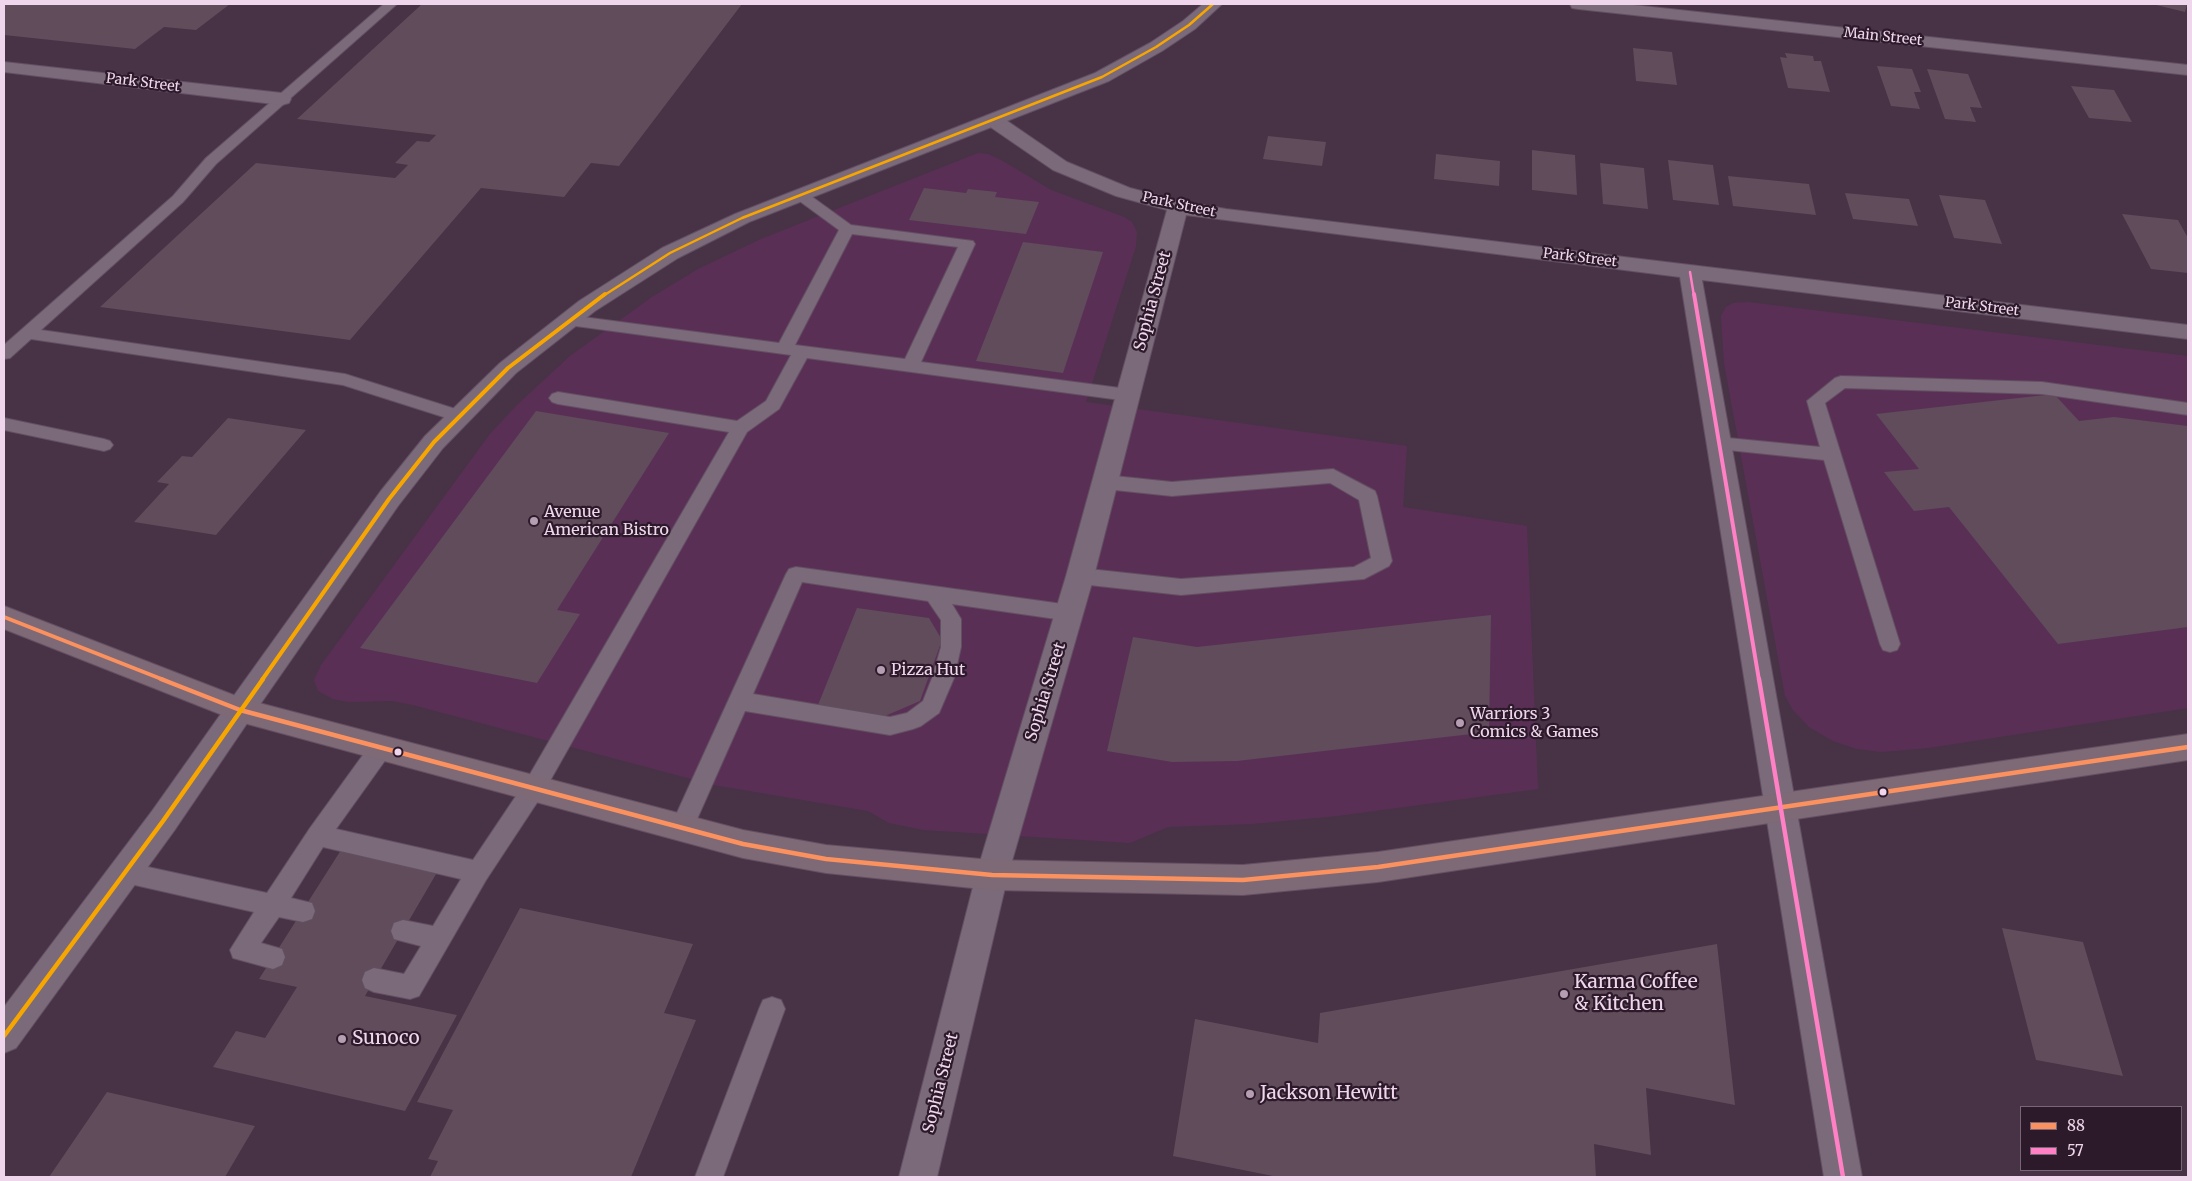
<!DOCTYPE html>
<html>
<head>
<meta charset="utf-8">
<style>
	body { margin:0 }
	#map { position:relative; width:2192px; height:1181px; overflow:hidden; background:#483246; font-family:Merriweather,serif }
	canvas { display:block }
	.frame { position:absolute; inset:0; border:5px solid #efd6ec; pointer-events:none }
	.legend { position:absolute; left:2020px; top:1106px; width:162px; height:65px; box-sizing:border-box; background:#2c1a2a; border:1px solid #7a6578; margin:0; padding:6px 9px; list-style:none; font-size:15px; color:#efd6ec }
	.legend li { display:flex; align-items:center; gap:10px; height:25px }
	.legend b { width:25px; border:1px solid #7a6578 }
</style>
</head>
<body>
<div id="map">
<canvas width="2192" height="1181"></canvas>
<div class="frame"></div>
<ul class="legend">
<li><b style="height:6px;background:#fa915f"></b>88</li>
<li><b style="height:6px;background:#ff80c5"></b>57</li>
</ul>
</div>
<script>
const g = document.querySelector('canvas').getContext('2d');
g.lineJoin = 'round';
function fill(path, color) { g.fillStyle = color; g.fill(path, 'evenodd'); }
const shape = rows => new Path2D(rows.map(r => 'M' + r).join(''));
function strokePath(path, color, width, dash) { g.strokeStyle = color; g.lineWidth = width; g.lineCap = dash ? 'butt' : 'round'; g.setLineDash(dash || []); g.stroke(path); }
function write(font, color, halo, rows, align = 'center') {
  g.font = font + ' Merriweather,serif'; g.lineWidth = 4.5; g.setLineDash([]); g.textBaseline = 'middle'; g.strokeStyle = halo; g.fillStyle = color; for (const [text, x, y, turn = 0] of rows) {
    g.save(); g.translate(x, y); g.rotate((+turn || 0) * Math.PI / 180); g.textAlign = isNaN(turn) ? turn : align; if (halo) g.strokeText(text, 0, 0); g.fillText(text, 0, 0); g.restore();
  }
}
fill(shape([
	[978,153,988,154,1001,160,1051,190,1124,217,1132,222,1137,232,1136,246,1086,402,1407,446,1403,507,1527,526,1538,789,1337,816,1251,824,1168,827,1130,843,924,830,889,823,868,811,714,785,413,705,392,701,348,702,333,699,318,691,314,680,321,665,490,434,517,405,570,356,652,297,698,269,761,239],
	[1748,302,2188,356,2188,708,1928,748,1882,752,1857,749,1833,741,1809,727,1793,710,1785,696,1724,363,1721,316,1726,307,1733,303]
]), '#5a2f56');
fill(shape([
	[4,4,230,4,196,30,164,27,135,49,4,35],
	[422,4,742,4,619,166,591,163,564,197,481,188,350,340,100,307,256,163,395,178,408,165,395,163,417,141,429,142,436,135,297,119],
	[2152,4,2187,4,2185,12],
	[1633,48,1672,52,1677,85,1636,81],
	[1785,53,1813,56,1814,61,1821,61,1830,92,1788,88,1780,57,1787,58],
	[1877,66,1912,69,1921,92,1914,92,1920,109,1891,106],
	[1927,69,1968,74,1982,108,1970,107,1976,122,1945,119],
	[2071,86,2114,90,2132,122,2089,118],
	[1268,136,1326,142,1322,166,1263,159],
	[1532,150,1575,155,1577,195,1532,190],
	[1436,154,1500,161,1499,186,1434,179],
	[1668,160,1713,165,1719,205,1673,200],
	[1600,163,1644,168,1648,209,1603,204],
	[1728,176,1809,184,1816,215,1733,206],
	[924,188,966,193,968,189,997,192,995,197,1039,202,1026,234,909,220],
	[1845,193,1909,199,1918,226,1853,219],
	[1939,195,1985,200,2002,244,1954,238],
	[2122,214,2178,220,2188,238,2188,273,2151,269],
	[1023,242,1103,252,1063,373,976,361],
	[2054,394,2079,421,2114,417,2188,426,2188,627,2058,644,1949,507,1914,511,1884,472,1919,469,1876,414],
	[536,411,669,433,557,610,580,614,537,683,360,648],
	[228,418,306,430,216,535,134,522,169,484,157,482,182,456,192,457],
	[857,608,929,618,942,640,920,701,885,716,818,705],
	[1491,615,1489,732,1237,761,1172,762,1107,751,1133,637,1197,647],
	[341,850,439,869,365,996,457,1015,405,1111,213,1067,236,1031,265,1038,297,987,259,979],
	[520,908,693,944,664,1013,696,1020,631,1177,430,1177,438,1161,428,1159,453,1110,417,1102],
	[2002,928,2083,942,2123,1076,2036,1060],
	[1717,944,1735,1105,1646,1088,1651,1155,1594,1144,1596,1177,1278,1177,1173,1156,1195,1019,1318,1043,1320,1013],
	[107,1092,255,1126,225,1177,49,1177]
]), '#604c5b');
const service = shape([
	[384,4,397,4,216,164,183,202,41,330,345,374,465,412,468,416,465,420,459,422,453,420,343,385,31,339,10,358,4,359,4,345,173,196,206,158,384,4],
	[799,190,804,191,851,225,973,241,975,244,921,362,1128,389,1134,391,1137,395,1134,399,1128,401,807,358,779,409,747,432,542,795,486,880,419,996,410,999,374,992,365,988,362,980,365,972,374,968,404,974,421,946,394,939,391,931,394,923,403,920,433,926,461,879,323,847,291,898,312,903,315,911,312,919,303,922,279,917,261,943,282,949,285,957,282,965,273,969,233,958,230,950,254,912,117,881,113,873,117,865,125,862,267,893,310,828,373,741,381,739,389,741,392,748,389,755,336,829,473,860,526,781,729,432,558,404,552,402,549,398,552,394,558,392,737,421,766,401,791,355,568,325,562,324,560,320,562,316,568,315,779,343,839,230,794,197,792,194,799,190],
	[852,234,958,247,905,359,795,345,852,234],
	[1841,376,2042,382,2188,403,2188,415,2042,394,1845,388,1825,403,1900,644,1897,650,1890,652,1883,650,1880,644,1824,460,1718,449,1712,447,1709,443,1712,439,1718,437,1820,447,1807,401,1835,378,1841,376],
	[4,418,104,439,110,441,113,445,110,449,104,451,4,430,4,418],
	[1333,469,1375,491,1377,496,1392,561,1389,566,1364,579,1181,595,1080,584,1073,581,1070,576,1073,571,1080,568,1181,579,1354,567,1371,558,1359,500,1330,483,1172,496,1105,489,1098,487,1096,482,1098,477,1105,475,1172,482,1333,469],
	[796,567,1070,605,1077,607,1080,613,1077,619,1070,621,952,604,961,619,961,647,954,678,939,713,921,726,913,729,890,735,745,711,690,835,682,838,674,835,670,828,786,574,789,569,796,567],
	[802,582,928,601,941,620,941,647,932,678,923,701,907,713,890,717,753,694,802,582],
	[772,997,781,1000,785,1009,723,1177,695,1177,759,1009,763,1000,772,997]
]);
const minor = shape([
	[1570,4,1624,4,2188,65,2188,75,1578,9,1572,8,1570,4],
	[4,62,282,93,289,95,291,99,289,103,282,105,4,72,4,62],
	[993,114,1000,116,1067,162,1130,188,1180,201,1226,209,2188,325,2188,339,1702,280,1862,1177,1824,1177,1680,277,1186,215,1094,576,1008,875,937,1177,899,1177,976,875,1066,576,1167,210,1116,196,1053,170,986,124,983,120,986,116,993,114],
	[240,698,250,701,255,710,250,719,174,831,16,1048,4,1053,4,1007,152,811,230,701,240,698]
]);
const tertiary = shape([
	[1203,4,1222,4,1195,29,1162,51,1109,81,749,222,678,258,595,311,516,373,443,448,398,506,250,719,240,722,230,719,225,710,230,701,380,492,425,436,500,363,579,301,662,248,735,214,1095,73,1150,43,1183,21,1203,4]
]);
const primary = shape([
	[4,606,244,699,743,830,826,845,992,860,1243,865,1378,852,2188,734,2188,760,1378,882,1243,895,992,890,826,873,743,858,240,722,4,629,4,606]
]);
strokePath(service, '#634f62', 2);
strokePath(minor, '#634f62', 2);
strokePath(tertiary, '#634f62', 2);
strokePath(primary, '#634f62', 2);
fill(service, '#7b6a7a');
fill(minor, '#7b6a7a');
fill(tertiary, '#7b6a7a');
fill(primary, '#7e6976');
strokePath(shape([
	[4,617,164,680]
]), '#fa915f', 4);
strokePath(shape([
	[161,679,240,710,743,844,826,859,992,875,1243,880,1378,867,2188,747]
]), '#fa915f', 4.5);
strokePath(shape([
	[1690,272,1694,296]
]), '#ff80c5', 2.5);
strokePath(shape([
	[1694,294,1759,680]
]), '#ff80c5', 4);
strokePath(shape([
	[1759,679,1843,1177]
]), '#ff80c5', 4.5);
strokePath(shape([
	[603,296,670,253,742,218,1102,77,1156,47,1189,25,1213,4]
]), '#f7a600', 2.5);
strokePath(shape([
	[262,680,389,499,434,442,508,368,605,294]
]), '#f7a600', 4);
strokePath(shape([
	[4,1036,163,821,263,679]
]), '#f7a600', 4.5);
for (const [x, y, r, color] of [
	[534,521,5,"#b59db2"],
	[881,670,5,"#b59db2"],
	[1460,723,5,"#b59db2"],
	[398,752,4.5,"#efd6ec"],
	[1883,792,4.5,"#efd6ec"],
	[1564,994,5,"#b59db2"],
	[342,1039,5,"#b59db2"],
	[1250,1094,5,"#b59db2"]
]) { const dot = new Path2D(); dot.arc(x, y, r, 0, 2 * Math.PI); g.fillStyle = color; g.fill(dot); strokePath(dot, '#2c1a2a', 2); }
write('14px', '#efd6ec', '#2c1a2a', [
	["Main Street",1883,37,6],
	["Park Street",143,83,7],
	["Park Street",1179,205,12],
	["Park Street",1580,258,7],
	["Park Street",1982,307,7]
]);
write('16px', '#efd6ec', '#2c1a2a', [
	["Sophia Street",1153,301,-75],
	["Sophia Street",1046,692,-73],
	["Sophia Street",941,1083,-76]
]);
write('16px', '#efd6ec', '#2c1a2a', [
	["Avenue",544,512],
	["American Bistro",544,530],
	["Pizza Hut",891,670],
	["Warriors 3",1470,714],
	["Comics & Games",1470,732]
], 'left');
write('19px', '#efd6ec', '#2c1a2a', [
	["Karma Coffee",1574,983],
	["& Kitchen",1574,1005],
	["Sunoco",352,1039],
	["Jackson Hewitt",1260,1094]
], 'left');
</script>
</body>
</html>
